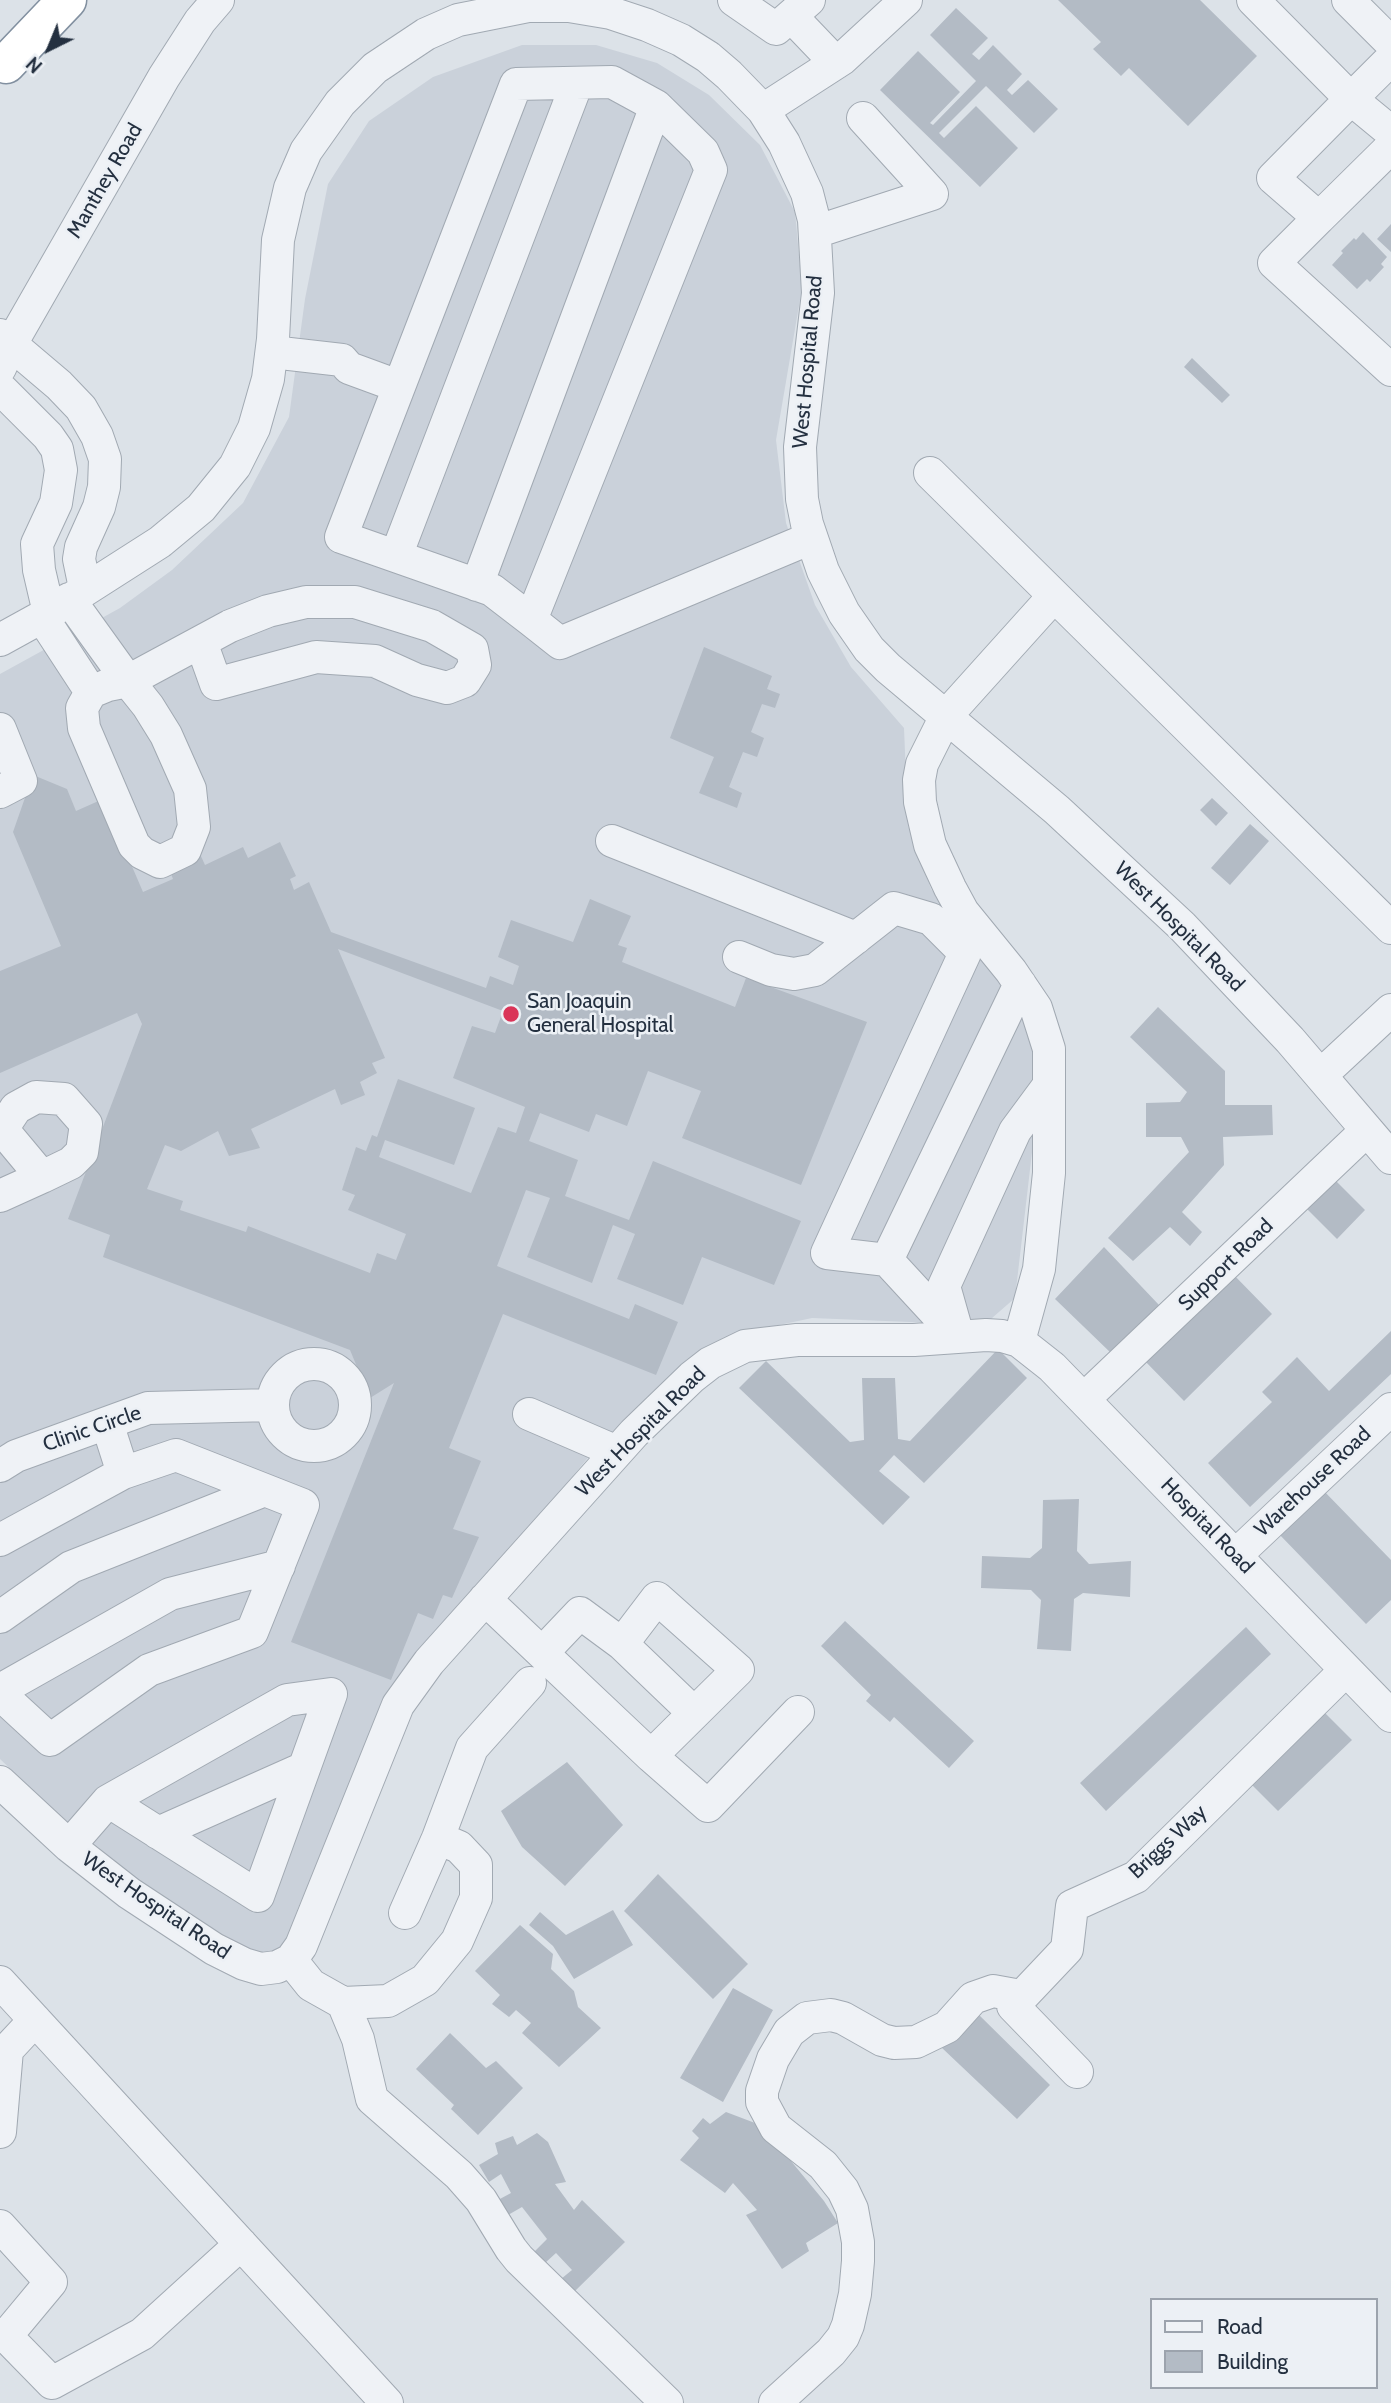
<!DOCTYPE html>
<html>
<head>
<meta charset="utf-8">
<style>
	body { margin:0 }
	#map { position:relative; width:1391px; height:2403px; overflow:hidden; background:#dce2e8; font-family:Cabin,sans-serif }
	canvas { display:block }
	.legend { position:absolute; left:1150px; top:2298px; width:228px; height:91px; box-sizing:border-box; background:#ecf0f5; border:2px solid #9ca3ad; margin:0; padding:9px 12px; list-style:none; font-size:21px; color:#243040 }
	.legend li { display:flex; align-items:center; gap:14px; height:35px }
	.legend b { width:35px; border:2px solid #9ca3ad }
	.north { position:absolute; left:14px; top:14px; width:70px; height:70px; -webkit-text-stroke:5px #ecf0f5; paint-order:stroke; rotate:223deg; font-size:19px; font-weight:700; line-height:28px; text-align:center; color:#243040 }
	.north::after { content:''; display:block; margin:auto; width:24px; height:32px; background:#243040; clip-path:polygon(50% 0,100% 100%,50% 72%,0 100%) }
</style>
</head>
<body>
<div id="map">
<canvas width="1391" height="2403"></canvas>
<ul class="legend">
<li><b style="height:9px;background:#eff2f6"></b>Road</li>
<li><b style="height:19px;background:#b3bbc5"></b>Building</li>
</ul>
<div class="north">N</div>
</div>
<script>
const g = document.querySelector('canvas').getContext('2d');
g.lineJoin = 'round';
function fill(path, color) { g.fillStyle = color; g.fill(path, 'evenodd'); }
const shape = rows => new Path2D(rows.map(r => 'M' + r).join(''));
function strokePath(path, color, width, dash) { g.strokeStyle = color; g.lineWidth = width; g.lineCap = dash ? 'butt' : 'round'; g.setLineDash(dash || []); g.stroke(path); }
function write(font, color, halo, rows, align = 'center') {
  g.font = font + ' Cabin,sans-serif'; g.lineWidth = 5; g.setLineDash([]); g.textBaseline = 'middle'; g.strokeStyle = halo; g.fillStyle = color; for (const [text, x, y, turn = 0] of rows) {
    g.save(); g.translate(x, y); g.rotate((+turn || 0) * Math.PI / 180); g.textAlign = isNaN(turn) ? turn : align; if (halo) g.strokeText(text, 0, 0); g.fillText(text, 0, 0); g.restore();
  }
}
fill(shape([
	[522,45,596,45,657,63,709,95,760,145,795,212,802,288,776,440,786,523,815,605,851,667,904,728,908,825,931,889,1005,985,1040,1043,1036,1118,1015,1298,984,1325,812,1318,737,1334,591,1454,390,1698,298,1908,284,1952,249,1953,139,1881,50,1807,0,1759,0,674,120,608,172,570,243,503,289,417,305,299,328,184,369,121,433,77]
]), '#cad1da');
fill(shape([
	[1058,0,1200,0,1257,56,1188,126,1129,68,1121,76,1093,49,1101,42],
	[956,8,988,38,972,54,979,60,993,45,1022,74,1007,90,1012,95,1028,80,1058,109,1034,133,986,86,939,133,944,138,976,106,1018,148,980,187,880,90,918,51,960,92,930,123,933,125,976,81,930,35],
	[1391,224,1391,252,1377,239],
	[1363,232,1387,257,1381,264,1384,267,1370,282,1367,279,1357,289,1332,265,1343,253,1341,251,1354,238,1356,240],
	[1192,358,1230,395,1222,403,1184,367],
	[704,647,772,676,767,689,780,694,775,708,762,704,751,732,764,738,757,757,743,752,729,787,742,793,737,808,699,793,714,757,670,738],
	[33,775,67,789,76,811,103,799,143,892,173,879,168,866,199,852,205,865,243,847,248,858,280,842,296,876,290,879,294,890,309,882,331,932,486,988,490,976,513,985,519,966,498,957,511,920,573,942,590,899,631,916,618,945,627,948,622,962,735,1007,746,978,867,1022,801,1185,682,1138,701,1091,648,1071,627,1126,596,1114,589,1132,540,1113,529,1141,578,1160,565,1196,629,1220,653,1161,801,1221,774,1285,702,1257,683,1305,617,1279,635,1234,613,1225,592,1283,527,1257,550,1198,526,1190,497,1266,629,1319,635,1304,678,1322,656,1375,503,1314,449,1448,481,1461,453,1529,479,1537,452,1598,443,1595,433,1619,418,1613,391,1680,291,1642,394,1383,370,1398,350,1350,103,1257,110,1235,68,1219,142,1024,137,1013,0,1073,0,971,61,946,13,832],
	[338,949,503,1011,495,1033,472,1026,453,1078,525,1107,516,1133,498,1127,471,1193,379,1157,385,1140,454,1165,475,1108,398,1079,377,1137,372,1135,366,1151,356,1147,342,1190,355,1195,348,1210,406,1234,396,1260,377,1253,370,1273,248,1226,246,1232,180,1210,183,1201,147,1189,165,1145,181,1151,218,1131,229,1156,260,1148,251,1129,335,1089,341,1105,365,1095,360,1082,377,1073,372,1063,385,1058],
	[1212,798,1228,813,1216,826,1200,810],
	[1250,824,1269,841,1230,885,1211,868],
	[1158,1007,1225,1071,1225,1105,1272,1105,1273,1135,1223,1137,1224,1165,1182,1212,1202,1232,1190,1246,1170,1227,1133,1261,1108,1238,1189,1152,1181,1137,1146,1137,1146,1103,1180,1102,1187,1092,1130,1037],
	[1329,1174,1365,1210,1337,1239,1301,1203],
	[1104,1247,1159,1305,1112,1354,1055,1299],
	[1230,1271,1272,1314,1184,1401,1142,1358],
	[1391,1331,1391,1374,1250,1507,1208,1463,1272,1402,1262,1392,1297,1357,1329,1391],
	[998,1349,1027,1378,924,1483,894,1455,879,1471,910,1497,883,1525,739,1388,766,1361,850,1442,864,1440,862,1378,895,1378,898,1439,910,1441],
	[1322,1489,1391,1560,1391,1600,1366,1624,1278,1533],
	[1079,1499,1077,1551,1089,1564,1131,1561,1130,1597,1083,1593,1074,1599,1071,1651,1037,1649,1041,1600,1031,1590,981,1588,982,1556,1030,1558,1042,1548,1043,1500],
	[845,1621,974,1741,949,1768,894,1717,890,1722,866,1701,871,1695,821,1646],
	[1246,1627,1271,1654,1106,1811,1080,1783],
	[1316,1704,1352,1740,1278,1811,1243,1776],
	[567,1762,623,1825,565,1886,522,1847,501,1811],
	[658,1874,748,1964,713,1999,624,1911],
	[613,1910,633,1945,574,1979,553,1946,529,1925,540,1912,566,1935],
	[520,1925,553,1954,551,1969,574,1991,578,2007,601,2028,559,2067,522,2033,531,2023,516,2010,509,2017,492,2004,500,1995,475,1971],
	[733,1988,773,2010,723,2102,680,2078],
	[976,2012,1050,2085,1017,2119,941,2047],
	[450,2033,486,2068,496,2061,523,2088,478,2135,451,2109,454,2105,416,2069],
	[726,2112,755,2123,781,2149,824,2201,838,2223,806,2243,809,2251,782,2269,746,2215,757,2210,733,2183,725,2193,680,2160,699,2138,692,2131,703,2118,710,2124],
	[537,2133,548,2142,566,2182,555,2184,574,2210,582,2200,625,2242,575,2291,561,2279,572,2270,556,2253,545,2263,534,2252,547,2239,522,2207,508,2215,498,2200,511,2193,501,2174,489,2182,479,2165,498,2154,495,2143,513,2136,517,2145]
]), '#b3bbc5');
const minor = shape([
	[734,0,776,29,809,0],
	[1253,0,1351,99,1273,178,1319,218,1391,147],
	[1348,0,1391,43],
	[791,16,836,63],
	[1391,59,1351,99,1391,132],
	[763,110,842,59,906,0],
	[1319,218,1274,263,1391,370],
	[815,232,932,194,863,118],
	[0,335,59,385,81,408,97,436,105,459,104,487,99,507,81,547,79,559,85,588],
	[272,352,342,360,349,368,398,386],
	[0,368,11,344,164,77,200,21,218,0],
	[0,388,48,436,57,449,61,470,56,503,37,544,39,570,49,613],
	[930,473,1391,928],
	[396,556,577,83],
	[477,585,656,106],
	[69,599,128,681,148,706,166,735,190,789,194,827,185,850,160,862,142,853,134,845,84,728,82,708,91,692,108,685,128,681,230,626,268,611,306,602,355,602,432,626,472,649,475,665,465,681,447,688,417,680,375,661,316,657,216,684,201,642],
	[42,617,91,692],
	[531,620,711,170,703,152,656,106,612,82,516,84,341,537,492,590,531,620,560,643,811,538],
	[0,640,49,613,160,542,201,508,235,466,254,428,268,379,273,339,278,240,290,188,306,151,340,103,375,68,426,34,458,20,528,6,569,6,611,13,647,25,681,40,708,57,729,75,763,110,784,143,807,193,814,220,818,293,800,447,802,499,807,524,823,571,844,613,869,649,888,668,1057,810,1182,926,1290,1040,1391,1158],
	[0,729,21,781,0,792],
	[612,841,856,938],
	[739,957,771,970,794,974,815,970,894,908,931,919,965,953,827,1253,887,1260],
	[1321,1075,1391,1010],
	[0,1196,42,1177,71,1163,82,1152,86,1124,64,1099,36,1097,16,1108,2,1129,42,1177],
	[957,1332,944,1286,1015,1131,1049,1085],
	[958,1337,887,1260,1020,984],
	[1019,1341,1039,1269,1049,1173,1049,1049,1036,1008,1011,971,963,912,950,888,930,845,920,802,919,780,922,764,946,716,1054,596],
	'273 1405a41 41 0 1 1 82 0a41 41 0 1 1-82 0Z',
	[1084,1399,1367,1130],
	[529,1414,617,1452],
	[0,1466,16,1456,148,1408,273,1405],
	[0,1540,123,1473],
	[1236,1555,1391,1409],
	[485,1599,542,1653,651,1756,738,1670,657,1598,622,1644,580,1613,542,1653],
	[0,1617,71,1567,265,1490],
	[622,1644,694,1713],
	[0,1690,170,1594,279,1566],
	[0,1694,50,1740,149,1670,252,1632,303,1505,176,1455,123,1473,107,1423],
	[651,1756,708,1806,798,1712],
	[0,1782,69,1846,129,1893,214,1949,244,1964,261,1969,277,1967,291,1960,301,1946,398,1705,429,1662,634,1433,692,1377,710,1363,745,1346,797,1340,914,1340,986,1335,1002,1336,1019,1341,1052,1367,1391,1716],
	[158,1833,304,1768],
	[69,1846,108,1801,258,1896,331,1694,287,1700,108,1801],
	[405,1913,438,1838,472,1748,530,1683],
	[291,1960,311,1985,343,2003,388,2001,425,1980,457,1941,476,1898,476,1865,459,1847,438,1838],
	[0,1982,387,2403],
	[343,2003,358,2039,372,2099,459,2175,481,2200,511,2249,519,2259,667,2403],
	[1077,2072,1013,2006,1067,1949,1072,1906,1136,1877,1346,1670],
	[0,2132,7,2050,35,2020],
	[0,2226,51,2282,6,2336,52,2383,142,2334,241,2244],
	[775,2403,831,2352,843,2337,848,2325,855,2294,858,2261,858,2242,852,2209,843,2190,823,2165,776,2128,762,2102,762,2091,773,2059,789,2032,807,2018,831,2015,843,2018,882,2040,894,2043,916,2042,947,2027,973,1998,993,1991,1015,1995,1020,1999]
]);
const highway = shape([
	[6,64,67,0]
]);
strokePath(minor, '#a1a9b2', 34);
strokePath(highway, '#8290a0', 41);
strokePath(minor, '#eff2f6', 32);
strokePath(highway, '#fff', 38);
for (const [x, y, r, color] of [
	[511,1014,9,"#da3458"]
]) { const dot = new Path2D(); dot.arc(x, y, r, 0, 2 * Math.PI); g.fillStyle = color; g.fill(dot); strokePath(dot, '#ecf0f5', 2.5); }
write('21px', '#243040', '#ecf0f5', [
	["Manthey Road",105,181,-60],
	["West Hospital Road",808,362,-85],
	["West Hospital Road",1179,927,45],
	["Support Road",1226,1265,-44],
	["Clinic Circle",92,1429,-19],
	["West Hospital Road",641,1432,-45],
	["Warehouse Road",1313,1482,-43],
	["Hospital Road",1207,1526,46],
	["Briggs Way",1168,1842,-43],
	["West Hospital Road",156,1906,34]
]);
write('21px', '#243040', '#ecf0f5', [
	["San Joaquin",527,1002],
	["General Hospital",527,1026]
], 'left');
</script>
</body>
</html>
